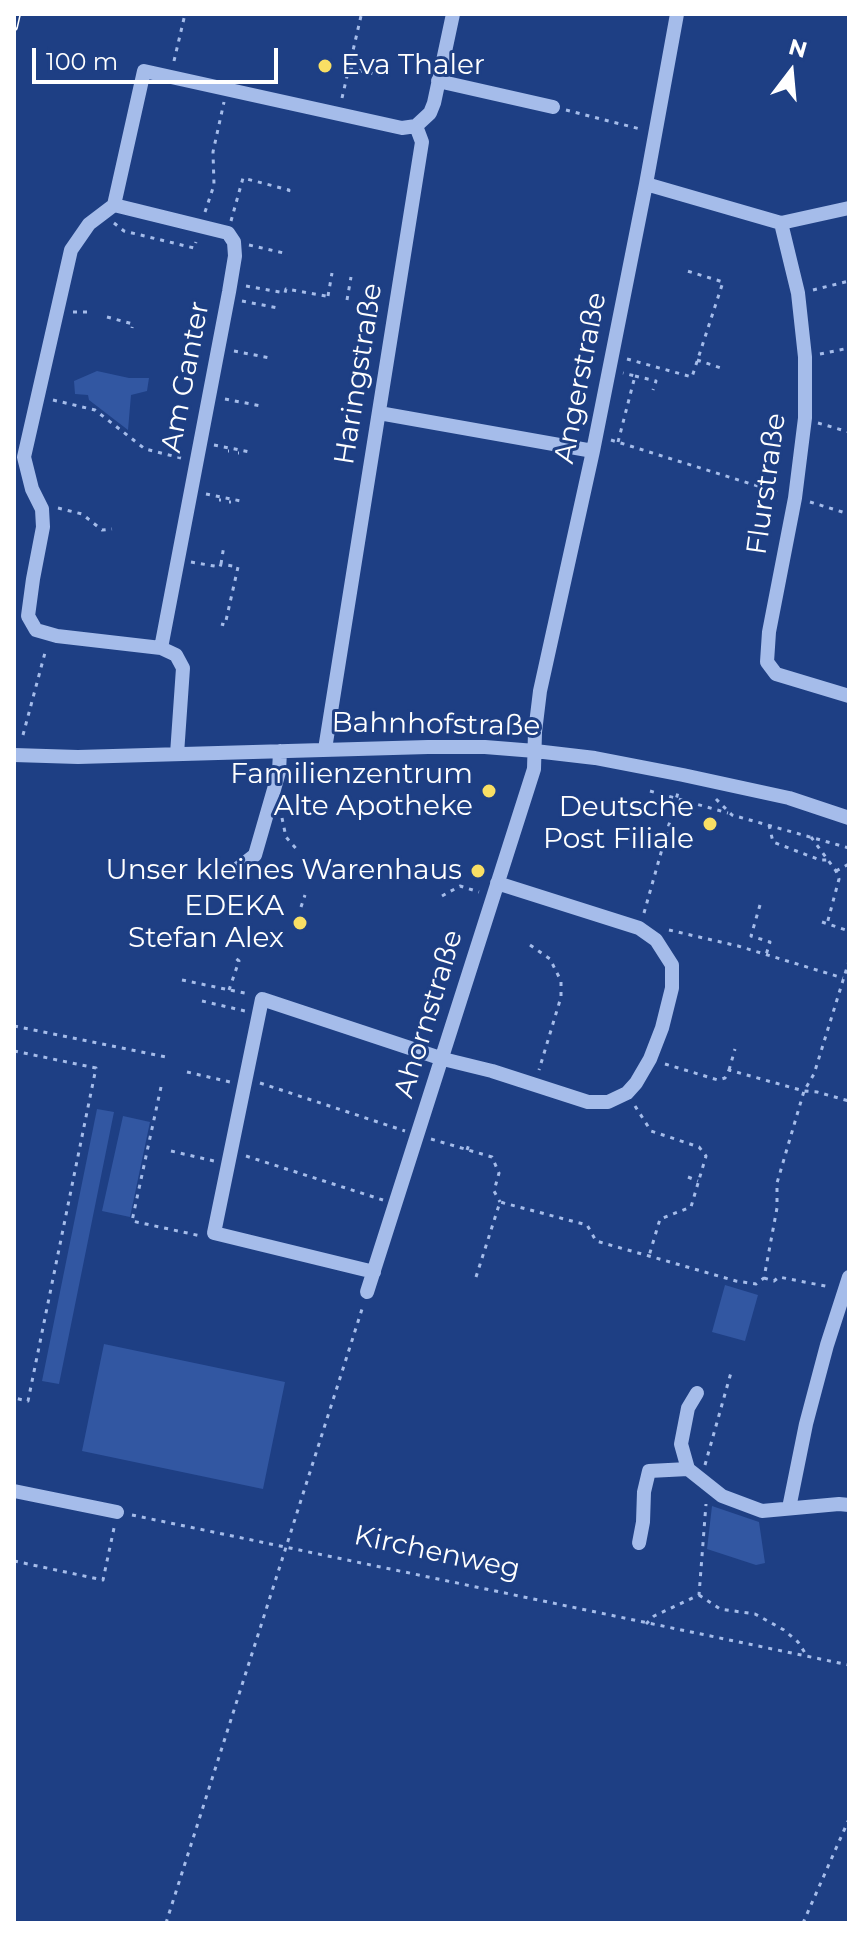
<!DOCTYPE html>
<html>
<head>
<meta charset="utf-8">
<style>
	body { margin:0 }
	#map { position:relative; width:863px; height:1937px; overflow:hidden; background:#1e3f84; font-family:Montserrat,sans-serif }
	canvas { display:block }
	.frame { position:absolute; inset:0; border:16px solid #fff; pointer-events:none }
	.north { position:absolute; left:751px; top:32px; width:80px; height:80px; -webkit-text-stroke:6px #1e3f84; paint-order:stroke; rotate:16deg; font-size:22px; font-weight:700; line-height:32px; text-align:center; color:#fff }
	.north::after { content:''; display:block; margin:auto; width:28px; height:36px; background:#fff; clip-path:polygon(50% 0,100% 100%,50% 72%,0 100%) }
	.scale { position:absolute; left:32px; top:48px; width:246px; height:36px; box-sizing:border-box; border:4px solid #fff; border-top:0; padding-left:10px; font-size:24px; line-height:28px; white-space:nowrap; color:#fff; -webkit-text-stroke:6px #1e3f84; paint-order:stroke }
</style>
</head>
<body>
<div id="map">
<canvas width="863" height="1937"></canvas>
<div class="frame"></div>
<div class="north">N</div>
<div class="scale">100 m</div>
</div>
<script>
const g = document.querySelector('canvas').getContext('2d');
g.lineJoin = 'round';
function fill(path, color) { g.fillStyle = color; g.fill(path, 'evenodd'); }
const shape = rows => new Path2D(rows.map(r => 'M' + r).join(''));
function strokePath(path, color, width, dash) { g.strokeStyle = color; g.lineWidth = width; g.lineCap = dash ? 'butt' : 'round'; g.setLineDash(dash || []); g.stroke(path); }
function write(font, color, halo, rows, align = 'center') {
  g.font = font + ' Montserrat,sans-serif'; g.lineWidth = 6; g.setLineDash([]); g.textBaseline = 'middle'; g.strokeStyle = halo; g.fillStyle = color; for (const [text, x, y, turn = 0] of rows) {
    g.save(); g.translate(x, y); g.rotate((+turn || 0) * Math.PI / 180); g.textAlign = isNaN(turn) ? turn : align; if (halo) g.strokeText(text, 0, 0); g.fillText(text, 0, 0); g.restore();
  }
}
fill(shape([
	[97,371,129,378,149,378,147,391,131,395,128,430,89,400,88,395,75,394,74,381],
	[97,1109,114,1112,59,1384,42,1381],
	[123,1116,150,1122,130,1217,102,1211],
	[725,1285,758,1295,745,1341,712,1332],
	[104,1344,285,1382,263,1489,82,1451],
	[712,1506,759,1522,765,1563,756,1565,707,1549]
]), '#3257a2');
strokePath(shape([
	[174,61,185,14],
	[349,68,379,75],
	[342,98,361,16],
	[566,110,640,129],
	[205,212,214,185,213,152,224,102],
	[231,221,243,178,289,190,288,194],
	[114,223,124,231,194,248,196,242],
	[249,245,288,254],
	[246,286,285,293,286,289,331,297],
	[813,290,849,281],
	[328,296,332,273],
	[347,300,351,277],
	[242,301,278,308],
	[73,312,91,312],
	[107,317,133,324,132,328],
	[234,351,270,358],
	[820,354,849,348],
	[627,359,692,377,723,282,684,270],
	[697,360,721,368],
	[635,376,656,381,653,390],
	[225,399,261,406],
	[53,400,95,410,145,449,181,458],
	[818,423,849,432],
	[611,440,780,493],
	[618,442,635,376,623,373],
	[214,445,250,452],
	[228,451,229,451],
	[238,453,239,453],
	[206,494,241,501],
	[219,500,221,500],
	[229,502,231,502],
	[810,502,849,514],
	[58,508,82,514,102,530,112,529],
	[191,562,220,567,221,564,238,567,225,625,221,624],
	[221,564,224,545],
	[23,735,46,649],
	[650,791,728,813],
	[716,799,732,815,849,848],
	[282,818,286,837,299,852],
	[769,825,773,842,820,860,828,860],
	[811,837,836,871,839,879,827,924],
	[836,871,849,864],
	[442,896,460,886,479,892],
	[760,905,751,936,770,942,766,955],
	[301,907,305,895],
	[644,913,679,789],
	[822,922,849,931],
	[669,930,738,946,843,978],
	[530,945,550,959,561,981,561,997,539,1070],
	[182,980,249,994],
	[229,990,239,961,233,956],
	[202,1001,245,1011],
	[14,1026,166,1057],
	[14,1051,96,1068,28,1401,14,1398],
	[665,1064,718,1080,725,1078,729,1070,804,1091,817,1092,849,1101],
	[729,1070,735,1049],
	[187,1072,230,1082],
	[260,1083,405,1131],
	[161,1087,132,1221,201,1236],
	[635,1106,651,1131,699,1147,706,1156,691,1207,660,1219,649,1256],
	[431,1139,492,1157,499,1173,494,1191,500,1202],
	[467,1150,470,1141],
	[171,1151,214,1161],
	[246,1156,383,1200],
	[688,1177,698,1181],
	[476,1277,500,1202,587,1225,596,1241,649,1256,736,1281,756,1284,764,1278,777,1208,777,1183,804,1091,814,1074,849,961],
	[764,1278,774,1281,779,1277,830,1287],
	[705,1465,732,1369],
	[132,1515,849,1665],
	[14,1561,103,1580,114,1528],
	[699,1595,720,1609,755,1614,784,1630,798,1642,807,1656],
	[646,1624,654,1616,699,1595,706,1504],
	[166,1923,363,1306],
	[803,1923,849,1819]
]), '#a5bcea', 3, [4, 6]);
strokePath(shape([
	[438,81,553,107],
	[416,126,430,113,434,103,453,14],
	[646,184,781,223,849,208],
	[114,205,228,233,234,242,235,256,229,292,161,648],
	[781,223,798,293,805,357,805,418,795,498,769,632,767,662,776,674,849,696],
	[379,413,593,451],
	[325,749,422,142,416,126],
	[177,754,183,668,176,655,161,648,57,636,36,630,28,616,33,579,43,527,42,509,32,489,24,457,71,250,89,224,114,205,144,71,402,128,416,126],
	[14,755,78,757,428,747,485,747,535,751,595,758,683,775,789,798,849,818],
	[237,869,255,855,279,772,280,751],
	[374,1272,214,1233,262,999,443,1059,492,1071,588,1102,608,1102,627,1093,636,1083,650,1059,662,1028,672,988,672,965,656,940,639,928,497,883],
	[367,1292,534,769,535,732,540,691,593,451,646,184,677,14],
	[688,1469,681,1444,688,1408,697,1393],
	[14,1491,117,1512],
	[789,1508,806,1424,827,1345,849,1277],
	[639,1543,643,1522,644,1492,649,1471,688,1469,722,1496,762,1511,839,1504,849,1505]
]), '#a5bcea', 14);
const rail = shape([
	[14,27,17,14]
]);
strokePath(rail, '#fff', 8);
strokePath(rail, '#1e3f84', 5, [15]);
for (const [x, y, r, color] of [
	[325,66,8,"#f9df64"],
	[489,791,8,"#f9df64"],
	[710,824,8,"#f9df64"],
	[478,871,8,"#f9df64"],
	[300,923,8,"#f9df64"]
]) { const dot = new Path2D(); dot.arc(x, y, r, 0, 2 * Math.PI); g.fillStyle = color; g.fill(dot); strokePath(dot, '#1e3f84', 3); }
write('28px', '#fff', '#1e3f84', [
	["Eva Thaler",341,66,"left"],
	["Familienzentrum",473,775],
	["Alte Apotheke",473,807],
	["Deutsche",694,808],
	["Post Filiale",694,840],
	["Unser kleines Warenhaus",462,871],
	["EDEKA",284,907],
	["Stefan Alex",284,939]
], 'right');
write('28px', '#fff', '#1e3f84', [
	["Haringstraße",359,374,-81],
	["Am Ganter",186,377,-79],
	["Angerstraße",581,378,-79],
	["Flurstraße",767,484,-82],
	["Bahnhofstraße",436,725,1],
	["Ahornstraße",429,1014,-73],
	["Kirchenweg",437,1553,12]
]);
</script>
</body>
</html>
